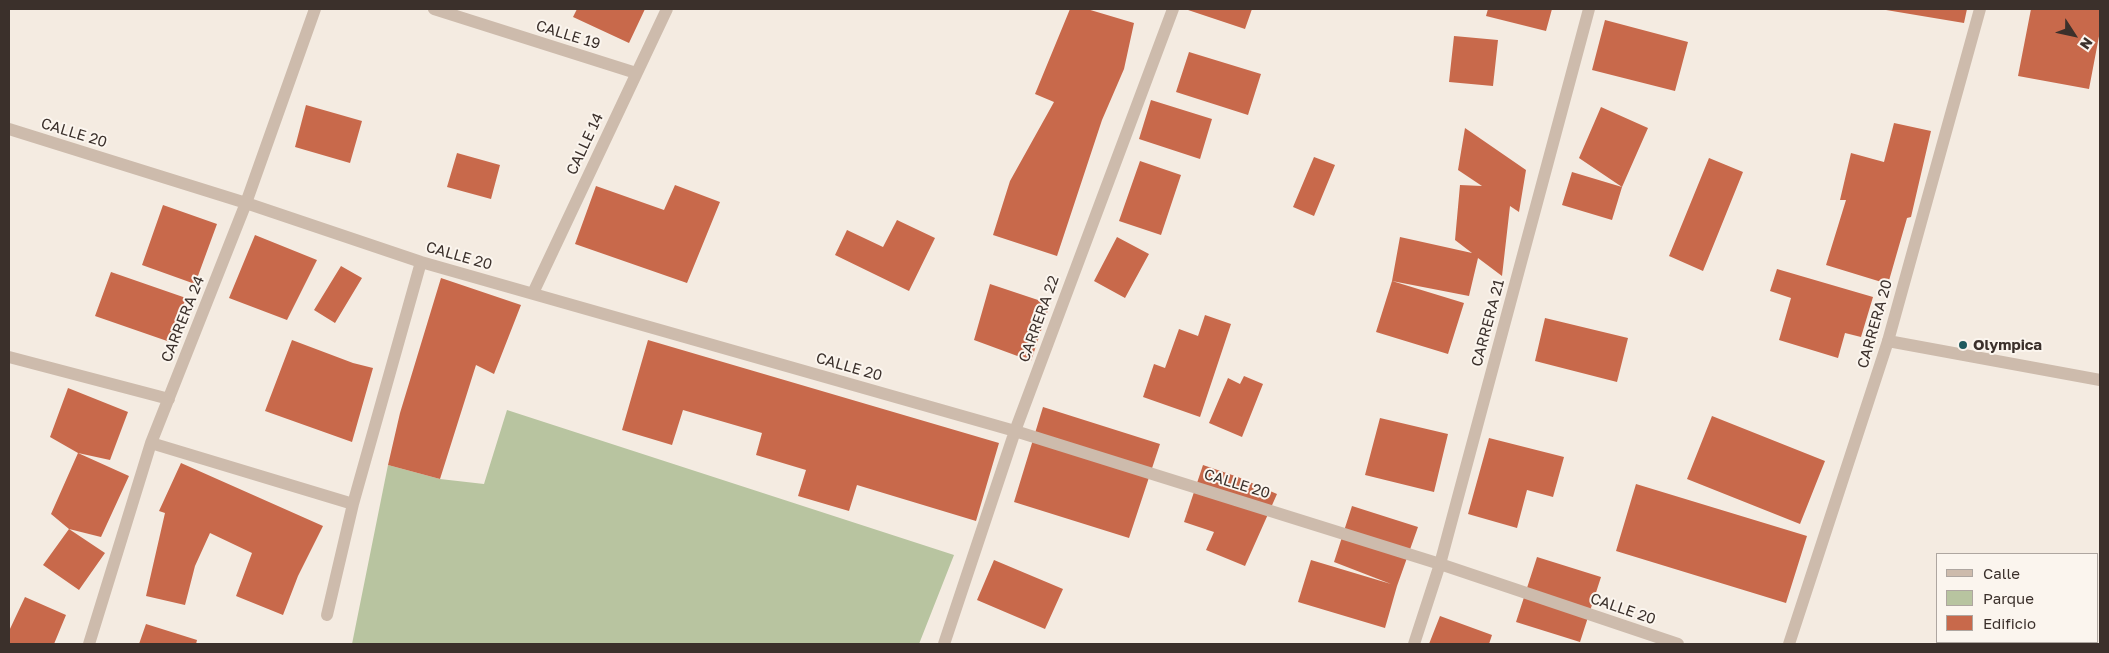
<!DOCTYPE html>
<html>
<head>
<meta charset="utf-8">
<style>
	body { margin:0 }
	#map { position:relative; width:2109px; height:653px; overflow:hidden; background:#f4ebe1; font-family:"Golos Text",sans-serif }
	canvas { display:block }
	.frame { position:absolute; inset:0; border:10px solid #3b302b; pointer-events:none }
	.legend { position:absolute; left:1936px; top:553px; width:162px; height:90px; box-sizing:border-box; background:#fbf5ee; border:1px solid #aea6a0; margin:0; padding:6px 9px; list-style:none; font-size:15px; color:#3b302b }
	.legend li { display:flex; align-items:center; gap:10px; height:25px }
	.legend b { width:25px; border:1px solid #aea6a0 }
	.north { position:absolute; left:2049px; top:10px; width:50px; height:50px; -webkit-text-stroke:4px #fbf5ee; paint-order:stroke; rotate:125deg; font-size:14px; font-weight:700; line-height:20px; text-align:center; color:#3b302b }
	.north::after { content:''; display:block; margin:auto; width:18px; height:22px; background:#3b302b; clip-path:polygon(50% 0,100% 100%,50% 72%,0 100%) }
</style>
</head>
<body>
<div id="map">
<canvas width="2109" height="653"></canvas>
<div class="frame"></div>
<ul class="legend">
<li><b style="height:6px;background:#cdbbac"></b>Calle</li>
<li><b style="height:14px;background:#b8c4a0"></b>Parque</li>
<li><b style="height:14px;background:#c8694b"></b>Edificio</li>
</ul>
<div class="north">N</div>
</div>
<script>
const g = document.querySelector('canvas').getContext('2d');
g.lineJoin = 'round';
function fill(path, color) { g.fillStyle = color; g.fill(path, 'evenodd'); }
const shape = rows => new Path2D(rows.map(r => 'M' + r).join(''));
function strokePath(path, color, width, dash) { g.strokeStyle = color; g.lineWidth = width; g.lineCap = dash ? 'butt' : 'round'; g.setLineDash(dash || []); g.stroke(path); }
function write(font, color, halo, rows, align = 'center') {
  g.font = font + ' "Golos Text",sans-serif'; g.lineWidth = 4; g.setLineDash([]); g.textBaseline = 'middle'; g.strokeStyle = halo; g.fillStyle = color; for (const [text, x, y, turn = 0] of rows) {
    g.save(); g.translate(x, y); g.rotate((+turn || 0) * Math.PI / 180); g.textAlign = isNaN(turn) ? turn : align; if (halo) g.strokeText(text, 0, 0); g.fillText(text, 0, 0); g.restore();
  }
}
fill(shape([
	[507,410,954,555,919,644,352,644,388,465,440,479,484,484]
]), '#b8c4a0');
fill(shape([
	[577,9,645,9,629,43,573,17],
	[1070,9,1087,9,1134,23,1124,69,1102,120,1057,256,993,235,1010,181,1054,102,1035,94],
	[1185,9,1252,9,1245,29],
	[1488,9,1552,9,1546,31,1486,16],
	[1886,9,1967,9,1964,23,1886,10],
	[2031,9,2100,9,2100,31,2089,89,2018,76],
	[1605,20,1688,42,1675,91,1592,70],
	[1454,36,1498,40,1493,86,1449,82],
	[1189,52,1261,74,1248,115,1176,92],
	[1151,100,1212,119,1200,159,1139,139],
	[306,105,362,121,350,163,295,147],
	[1601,107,1648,128,1622,187,1579,158],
	[1894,123,1931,131,1911,217,1907,218,1888,284,1826,265,1846,200,1840,200,1851,153,1884,162],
	[1465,128,1526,170,1519,212,1510,206,1502,276,1478,258,1469,296,1392,281,1400,237,1472,253,1455,240,1460,185,1482,186,1458,170],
	[457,153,500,165,491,199,447,187],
	[1314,157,1335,165,1314,216,1293,207],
	[1709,158,1743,172,1703,271,1669,256],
	[1140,161,1181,175,1161,235,1119,221],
	[1572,172,1622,187,1612,220,1562,205],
	[675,185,720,202,687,283,575,244,596,186,664,210],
	[163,205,217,224,195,284,142,265],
	[897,220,935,238,909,291,835,255,847,230,883,247],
	[255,235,317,260,287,320,229,298],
	[1117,237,1149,254,1125,298,1094,281],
	[341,266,362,278,335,323,314,310],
	[1777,269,1873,297,1861,337,1845,333,1838,358,1779,340,1791,298,1770,291],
	[111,272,186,298,170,342,95,316],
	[441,278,521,305,494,374,476,365,440,479,388,465,400,413],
	[1392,281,1464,303,1448,354,1376,332],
	[990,284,1050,304,1031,361,974,340],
	[1205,315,1231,324,1200,417,1143,397,1154,364,1165,368,1179,329,1198,336],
	[1545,318,1628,338,1617,382,1535,361],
	[292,340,353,363,373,368,352,442,265,411],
	[648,340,999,443,976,521,857,485,849,511,798,496,806,470,756,455,762,433,683,410,672,445,622,430],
	[1244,376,1263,384,1242,437,1209,423,1228,378,1240,384],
	[68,388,128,412,110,460,78,453,50,437],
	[1043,407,1160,444,1129,538,1014,502],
	[1712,416,1825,461,1800,524,1687,479],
	[1380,418,1448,434,1434,492,1365,475],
	[1489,438,1564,457,1553,497,1527,490,1517,528,1468,514],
	[78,453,129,476,101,537,69,529,51,514],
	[181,463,323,526,298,576,283,615,236,596,252,553,210,533,195,566,185,605,146,596,165,513,159,511],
	[1203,465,1238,477,1277,494,1245,566,1206,550,1214,532,1184,522],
	[1636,484,1807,536,1786,603,1616,551],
	[1352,506,1418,527,1397,586,1385,628,1298,602,1311,560,1391,584,1334,562],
	[69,529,105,553,79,590,43,565],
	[1537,557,1601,577,1580,642,1516,622],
	[994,560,1063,589,1045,629,977,600],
	[25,597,66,615,54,644,9,644,9,631],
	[1440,616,1492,635,1489,644,1429,644],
	[146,624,197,640,196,644,139,644]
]), '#c8694b');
strokePath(shape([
	[434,9,636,73],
	[9,129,246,203,421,262,1015,431,1440,564,1678,644],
	[533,293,667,9],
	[1888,341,2100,380],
	[9,357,169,399],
	[151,443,353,504],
	[327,615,353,504,421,262],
	[89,644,151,443,246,203,315,9],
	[944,644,1015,431,1173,9],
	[1414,644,1440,564,1589,9]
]), '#cdbbac', 12);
strokePath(shape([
	[1789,644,1888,341,1980,9]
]), '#cdbbac', 12);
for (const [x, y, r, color] of [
	[1963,345,5,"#1f5a5e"]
]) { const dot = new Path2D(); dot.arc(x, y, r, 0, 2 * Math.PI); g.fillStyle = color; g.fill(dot); strokePath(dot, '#fbf5ee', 2); }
write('15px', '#3b302b', '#fbf5ee', [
	["CALLE 19",568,35,17],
	["CALLE 20",74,133,17],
	["CALLE 14",585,144,-65],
	["CALLE 20",459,256,16],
	["CARRERA 24",183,319,-68],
	["CARRERA 22",1039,319,-70],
	["CARRERA 21",1488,323,-75],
	["CARRERA 20",1875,324,-74],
	["CALLE 20",849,367,16],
	["CALLE 20",1237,484,17],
	["CALLE 20",1623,609,19]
]);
write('bold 15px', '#3b302b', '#fbf5ee', [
	["Olympica",1973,345]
], 'left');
</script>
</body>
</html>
